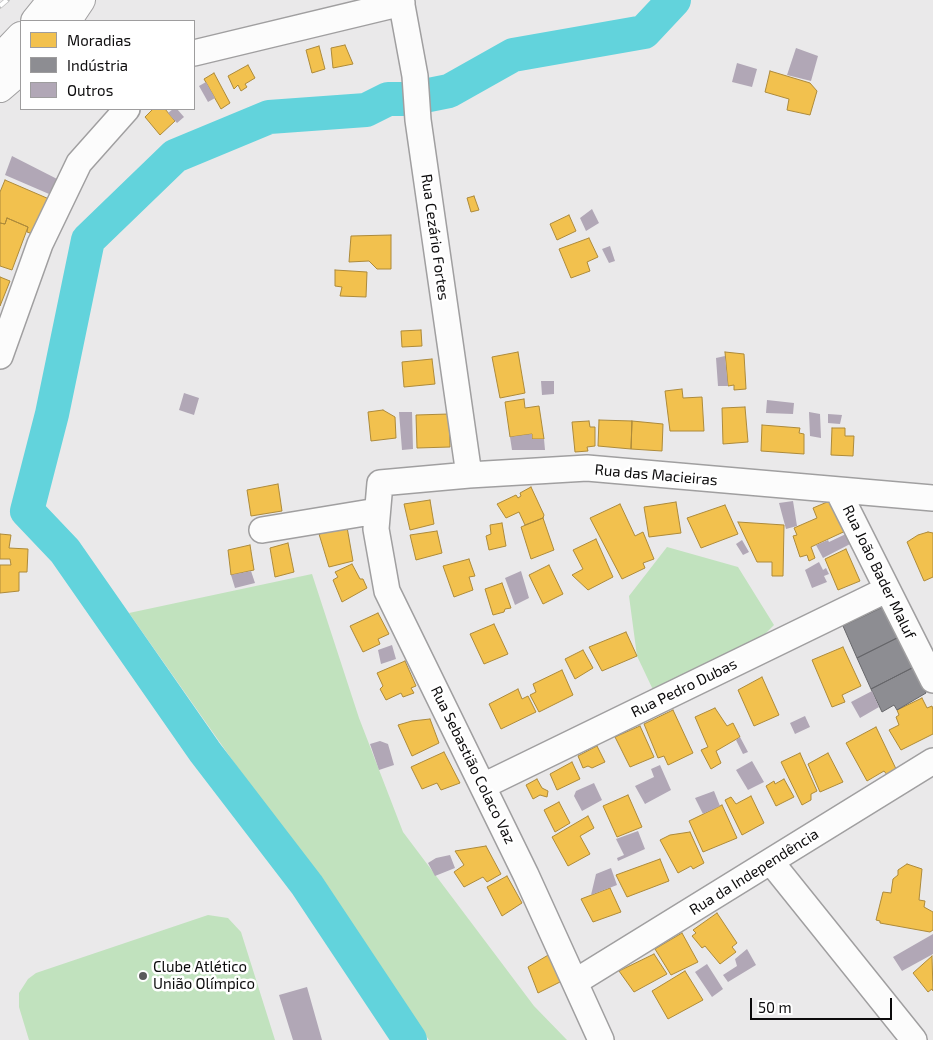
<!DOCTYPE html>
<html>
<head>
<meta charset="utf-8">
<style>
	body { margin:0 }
	#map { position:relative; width:933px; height:1040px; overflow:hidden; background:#eae9ea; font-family:"Exo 2",sans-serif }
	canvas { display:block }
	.legend { position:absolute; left:20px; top:20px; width:175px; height:90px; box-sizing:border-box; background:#fff; border:1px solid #9e9d9e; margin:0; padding:6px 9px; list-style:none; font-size:15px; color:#0c0b0c }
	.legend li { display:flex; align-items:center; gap:10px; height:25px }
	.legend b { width:25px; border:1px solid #9e9d9e }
	.scale { position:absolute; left:750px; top:998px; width:142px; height:22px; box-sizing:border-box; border:2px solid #0c0b0c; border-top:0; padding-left:6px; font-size:15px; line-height:18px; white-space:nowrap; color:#0c0b0c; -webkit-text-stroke:4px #fff; paint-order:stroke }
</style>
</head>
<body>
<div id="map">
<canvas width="933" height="1040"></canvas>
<ul class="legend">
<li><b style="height:14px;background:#f2c14e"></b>Moradias</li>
<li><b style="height:14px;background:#8d8d92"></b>Indústria</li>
<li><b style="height:14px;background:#b1a7b6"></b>Outros</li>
</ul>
<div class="scale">50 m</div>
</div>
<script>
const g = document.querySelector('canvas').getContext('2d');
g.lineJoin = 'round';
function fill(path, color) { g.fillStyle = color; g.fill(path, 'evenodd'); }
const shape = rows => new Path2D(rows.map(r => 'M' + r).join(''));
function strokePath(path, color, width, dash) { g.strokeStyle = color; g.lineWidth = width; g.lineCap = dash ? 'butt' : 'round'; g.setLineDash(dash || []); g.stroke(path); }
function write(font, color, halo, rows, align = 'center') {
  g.font = font + ' "Exo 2",sans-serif'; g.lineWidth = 5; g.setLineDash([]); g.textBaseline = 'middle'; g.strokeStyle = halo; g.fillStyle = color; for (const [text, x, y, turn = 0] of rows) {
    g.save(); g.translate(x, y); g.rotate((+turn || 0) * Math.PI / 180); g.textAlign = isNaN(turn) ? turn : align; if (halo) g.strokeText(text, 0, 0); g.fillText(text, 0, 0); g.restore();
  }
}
fill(shape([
	[667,547,738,567,774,625,754,645,655,694,637,656,629,596],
	[312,574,359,718,403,832,534,1006,567,1040,429,1040,129,613],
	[208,915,228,918,241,932,275,1040,29,1040,19,1007,19,993,28,979,36,973]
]), '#c1e2be');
const homes = shape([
	[345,45,353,64,333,68,331,48,345,45],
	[319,46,325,69,312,73,306,50,319,46],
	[248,65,255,78,245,84,247,87,241,91,238,85,234,89,228,76,248,65],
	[770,71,810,83,817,91,810,115,787,110,789,99,765,92,770,71],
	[214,73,230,103,221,109,204,79,214,73],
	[153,109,165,109,175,121,160,135,145,117,153,109],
	[5,180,56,202,41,237,27,232,28,227,7,218,5,224,0,223,0,192,5,180],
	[474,196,479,210,471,212,467,198,474,196],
	[569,215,576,231,557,240,550,224,569,215],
	[7,218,28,227,12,270,0,266,0,223,5,224,7,218],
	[391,235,391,269,377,269,369,261,349,262,351,236,391,235],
	[589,238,598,257,587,262,590,271,571,278,559,249,589,238],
	[335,270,367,272,366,297,340,296,342,287,335,286,335,270],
	[0,277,10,281,0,306,0,277],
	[421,330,422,346,402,347,401,331,421,330],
	[518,352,525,393,500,398,492,357,518,352],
	[725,352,744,354,746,389,734,390,734,385,728,386,725,352],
	[432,359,435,384,404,387,402,362,432,359],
	[682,389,683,398,702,397,704,431,670,431,665,391,682,389],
	[524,399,525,408,539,406,544,439,532,439,532,434,510,437,505,402,524,399],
	[745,407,748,442,723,444,722,408,745,407],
	[383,410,395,417,396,438,371,441,368,412,383,410],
	[449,414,450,447,417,448,416,415,449,414],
	[599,420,632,421,631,449,598,446,599,420],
	[589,421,590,427,595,427,595,446,587,447,588,451,575,452,572,422,589,421],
	[632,421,663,424,662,451,631,449,632,421],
	[762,425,800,428,799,433,804,434,804,454,761,451,762,425],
	[832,428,845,428,845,436,854,436,853,456,831,455,832,428],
	[278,484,282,511,251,516,247,490,278,484],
	[531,487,544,515,543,518,525,525,519,512,506,518,497,504,516,495,518,498,521,496,520,493,531,487],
	[839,497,852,528,811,547,815,558,809,561,807,555,800,557,793,536,797,535,794,528,817,518,813,508,839,497],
	[430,500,434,524,410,530,404,504,430,500],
	[676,502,681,533,649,537,644,507,676,502],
	[620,504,635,536,643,532,654,559,643,563,645,568,622,579,590,518,620,504],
	[725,505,738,534,701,548,687,518,725,505],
	[543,518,554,550,531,559,521,527,543,518],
	[738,522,784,525,783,576,772,576,772,562,757,562,738,522],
	[502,523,506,546,489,550,486,536,491,534,490,525,502,523],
	[347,527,353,561,329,567,319,534,347,527],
	[437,531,442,553,416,560,410,535,437,531],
	[928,532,933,533,933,577,924,581,907,542,918,535,928,532],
	[0,534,11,535,9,548,28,549,27,572,19,572,19,591,0,593,0,565,11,565,10,559,0,559,0,534],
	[596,539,613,577,588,590,572,575,583,569,573,550,596,539],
	[288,543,294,572,275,577,270,548,288,543],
	[250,545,254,570,231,575,228,550,250,545],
	[846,549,860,581,838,590,825,559,846,549],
	[469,559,475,576,469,577,473,590,454,597,443,566,469,559],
	[352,564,360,579,363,579,367,588,342,602,333,580,338,577,335,572,352,564],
	[549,565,563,594,543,604,529,575,549,565],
	[502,583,511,608,505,609,504,612,493,615,485,589,502,583],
	[378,613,389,634,378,639,380,644,363,652,350,626,378,613],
	[494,624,508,654,484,664,470,634,494,624],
	[626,632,637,656,602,671,589,647,626,632],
	[843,647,861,686,842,695,845,702,832,707,812,660,843,647],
	[583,650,593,668,575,679,565,659,583,650],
	[405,661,416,686,411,688,414,693,403,697,401,693,386,700,380,689,383,686,377,673,405,661],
	[562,670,573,695,539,712,530,695,536,692,533,684,562,670],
	[762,677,779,715,754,726,738,690,762,677],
	[518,689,522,699,528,696,536,712,501,729,489,704,518,689],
	[922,698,927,708,932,706,933,710,933,734,901,750,889,730,899,725,896,717,899,715,897,710,922,698],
	[715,708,727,726,733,723,740,737,716,751,721,763,711,769,701,750,708,747,695,717,715,708],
	[673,710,693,753,668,765,664,756,658,758,644,724,673,710],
	[430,719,439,743,412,756,398,725,412,721,430,719],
	[640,726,654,757,630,767,615,737,640,726],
	[876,727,897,771,888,776,884,771,867,781,846,743,876,727],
	[597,746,605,762,592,768,588,766,583,768,578,756,597,746],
	[444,752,460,783,441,790,437,783,422,789,411,767,444,752],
	[800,753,817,791,811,794,811,800,802,805,781,762,800,753],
	[828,753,843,782,820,792,808,764,828,753],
	[572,762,580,779,557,790,550,774,572,762],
	[537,779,542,788,548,791,547,797,540,795,533,799,526,785,537,779],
	[784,779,794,797,776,806,766,786,774,781,775,784,784,779],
	[628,795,642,827,617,837,603,806,628,795],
	[751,796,764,823,742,835,725,800,731,797,736,804,751,796],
	[559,802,570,823,555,832,544,810,559,802],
	[722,805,737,838,703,852,689,821,722,805],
	[588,816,594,828,580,836,590,854,568,866,552,837,588,816],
	[690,832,704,863,693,869,691,866,678,873,660,840,670,835,690,832],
	[486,846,501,874,487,882,483,877,464,887,454,872,464,865,455,851,486,846],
	[660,859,669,881,627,897,616,875,660,859],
	[907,864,922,869,919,900,925,901,924,907,933,912,933,930,930,932,880,923,880,921,876,920,883,892,891,893,893,879,898,875,898,870,907,864],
	[507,876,522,903,502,916,487,887,507,876],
	[610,888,621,912,593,922,581,899,610,888],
	[717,913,737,943,732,947,736,952,720,964,705,946,702,948,692,936,696,933,693,930,717,913],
	[682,933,698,962,671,975,655,949,682,933],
	[550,954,564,980,538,993,528,967,550,954],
	[654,954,667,974,634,992,619,971,654,954],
	[932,956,933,991,932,989,928,992,913,973,932,956],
	[685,971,703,1000,668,1019,652,991,685,971]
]);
fill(homes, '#f2c14e');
strokePath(homes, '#ad8a3a', 1);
const industry = shape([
	[883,607,899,637,857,658,843,626,883,607],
	[899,637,914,667,871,689,857,658,899,637],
	[914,667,926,693,897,710,894,705,882,712,871,689,914,667]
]);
fill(industry, '#8d8d92');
strokePath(industry, '#66666a', 1);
strokePath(shape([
	[410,1040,307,885,205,752,65,551,27,511,52,414,88,240,175,156,269,117,366,110,388,99,409,99,449,91,513,55,644,32,674,0]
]), '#62d3dc', 34);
fill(shape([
	[796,48,818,56,811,81,787,75],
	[737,63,757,69,752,87,732,82],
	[206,82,215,98,208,102,199,86],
	[173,109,177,109,184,117,177,123,168,113],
	[12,156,63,182,56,197,5,175],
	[592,209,599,223,586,231,580,218],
	[610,246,615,261,609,263,602,249],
	[725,356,728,386,718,386,716,358],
	[541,381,554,381,554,394,542,395],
	[184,393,199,398,194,415,179,410],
	[767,400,794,403,793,414,766,413],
	[399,412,412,412,413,449,402,450],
	[809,412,820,414,821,438,810,436],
	[828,414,842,415,840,424,828,423],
	[532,434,532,439,544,439,545,450,512,450,510,437],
	[793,501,797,526,786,529,779,503],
	[850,532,854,542,823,558,816,545,828,540,829,542],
	[742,540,749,552,743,555,736,544],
	[819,562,823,570,826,568,829,574,824,576,827,582,812,588,805,570],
	[251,571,255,583,235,588,231,575],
	[521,571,529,598,515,605,505,578],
	[392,645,396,659,381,664,378,650],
	[872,691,879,707,860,718,851,702],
	[805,716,810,727,795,734,790,723],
	[740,737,748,752,743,754,736,740],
	[380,741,388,744,394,765,379,770,370,744],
	[752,761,764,782,748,790,736,770],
	[660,765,671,790,645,804,635,786,654,777,651,769],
	[594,783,602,800,582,811,574,796,576,791],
	[714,791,720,806,703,814,695,798],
	[638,831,645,849,618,861,617,858,624,855,616,839],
	[450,855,455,868,435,876,428,863,436,858],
	[611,868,617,885,591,895,596,874],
	[933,934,933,954,902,971,893,957],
	[747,949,756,965,728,982,723,975,737,966,735,959],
	[707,964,723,989,712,997,695,972],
	[307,987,322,1040,293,1040,279,995]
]), '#b1a7b6');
const minor = shape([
	[401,0,415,76,418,120,469,475],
	[194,53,402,3],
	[0,356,40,244,79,163,127,109],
	[838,491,933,680],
	[262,530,377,511],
	[483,786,886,590],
	[771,862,914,1040],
	[575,982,933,761],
	[601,1040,526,875,387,591,376,529,380,483,469,475,587,468,933,498]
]);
const major = shape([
	[35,21,52,0],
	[67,21,81,0],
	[0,58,21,36],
	[0,88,21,70]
]);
strokePath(minor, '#a09fa0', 28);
strokePath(major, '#a09fa0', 30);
strokePath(minor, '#fcfcfc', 25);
strokePath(major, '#fcfcfc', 28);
const rail = shape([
	[0,6,7,0]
]);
strokePath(rail, '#bdbdbe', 5.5);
strokePath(rail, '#fff', 4, [11]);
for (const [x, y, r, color] of [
	[143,976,5,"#5a595a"]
]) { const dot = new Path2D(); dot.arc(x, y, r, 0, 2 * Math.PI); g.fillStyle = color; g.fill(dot); strokePath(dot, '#fff', 2); }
write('15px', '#0c0b0c', '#fff', [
	["Rua Cezário Fortes",435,237,82],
	["Rua das Macieiras",656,475,5],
	["Rua João Bader Maluf",879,572,64],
	["Rua Pedro Dubas",684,688,-26],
	["Rua Sebastião Colaco Vaz",473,765,64],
	["Rua da Independência",754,872,-32]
]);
write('15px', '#0c0b0c', '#fff', [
	["Clube Atlético",153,967],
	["União Olímpico",153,984]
], 'left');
</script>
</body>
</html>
